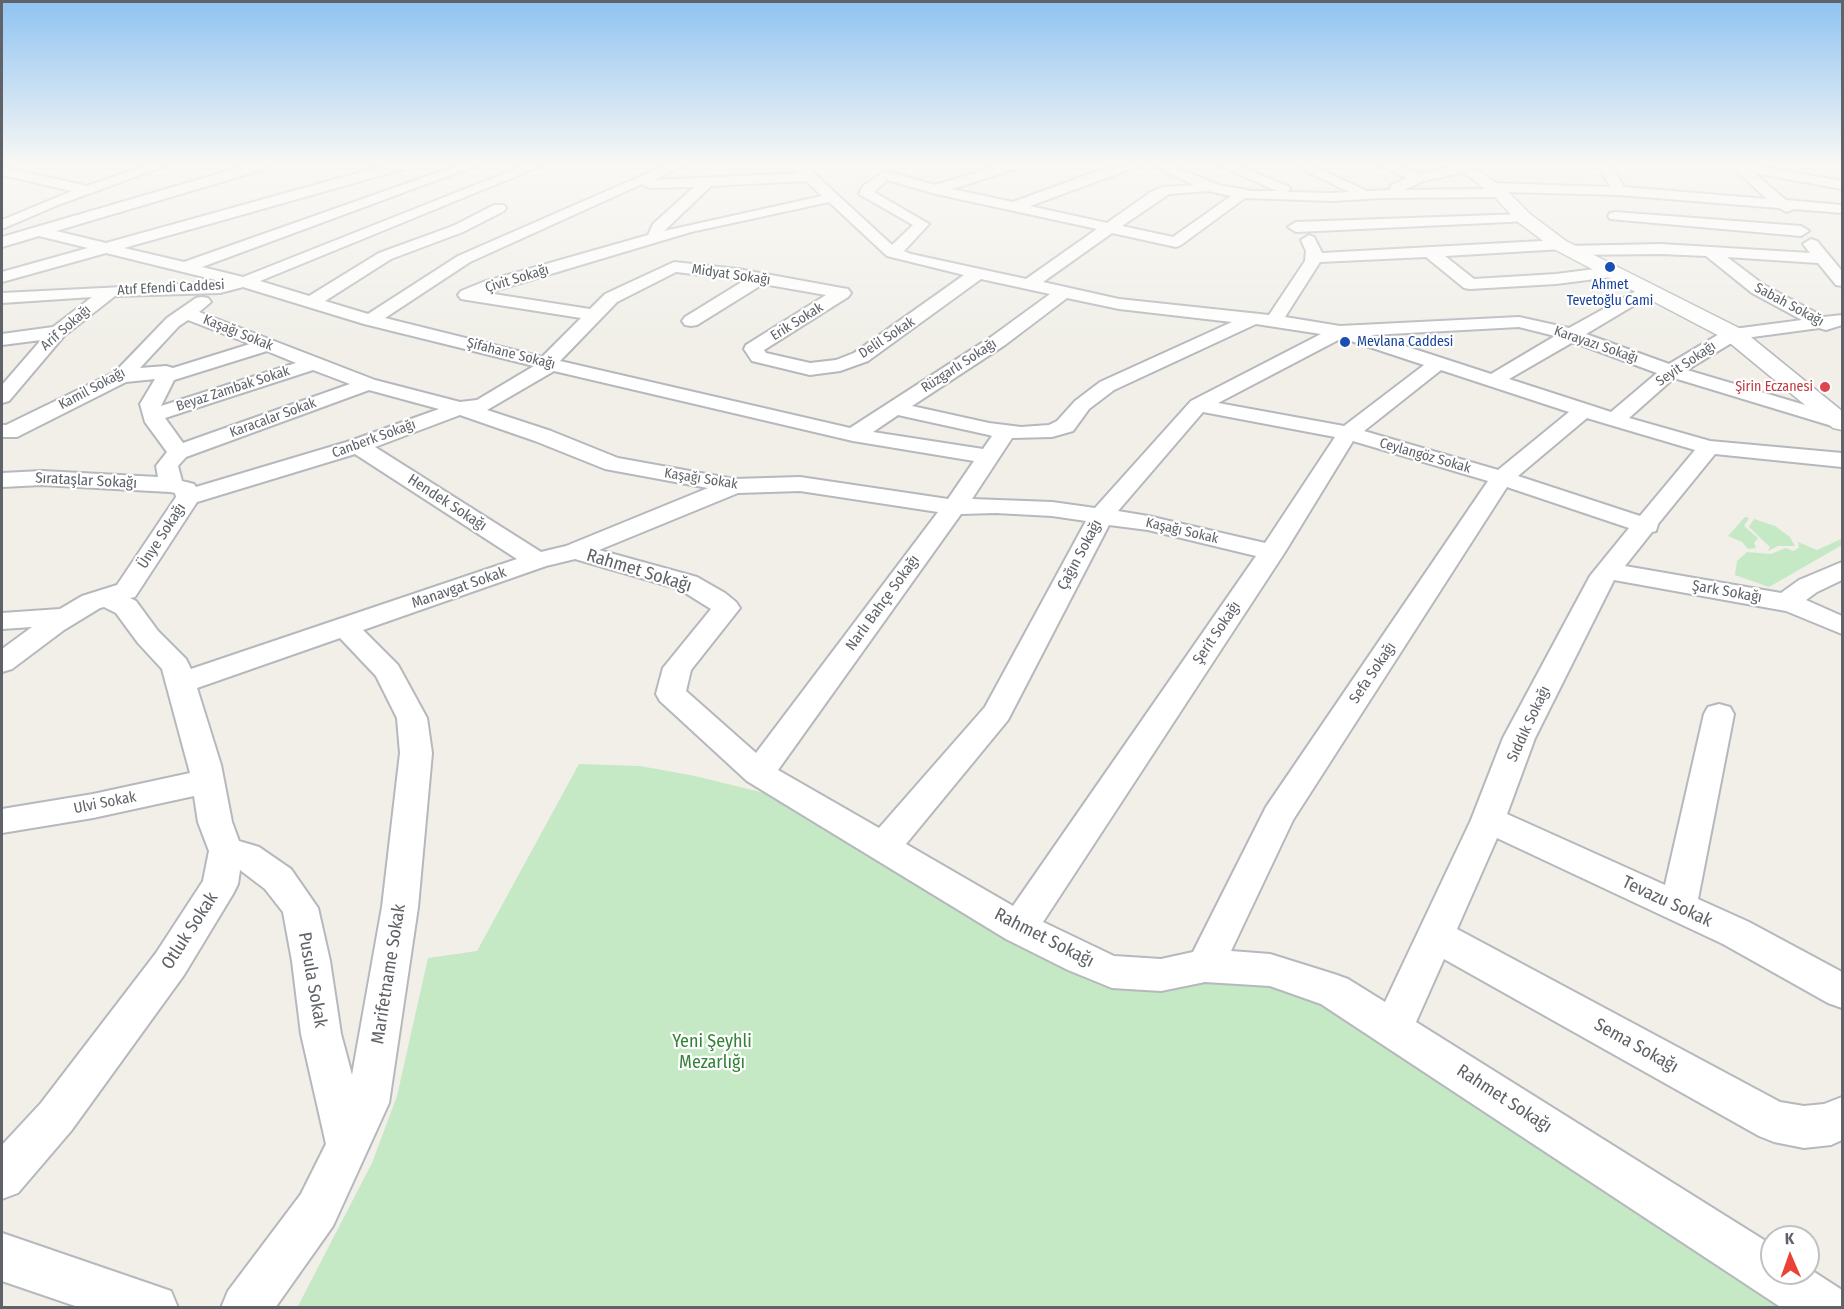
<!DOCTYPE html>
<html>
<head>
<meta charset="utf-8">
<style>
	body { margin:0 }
	#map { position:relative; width:1844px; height:1309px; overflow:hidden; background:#f1efe8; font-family:"Fira Sans Condensed",sans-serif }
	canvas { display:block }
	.frame { position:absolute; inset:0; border:3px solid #5f6368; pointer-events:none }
	.north { position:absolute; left:1760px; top:1225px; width:60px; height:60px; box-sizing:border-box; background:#fff; border:2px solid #bfc1c3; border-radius:50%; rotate:358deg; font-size:16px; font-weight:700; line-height:24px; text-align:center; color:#5f6368 }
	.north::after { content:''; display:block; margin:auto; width:21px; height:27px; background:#ea4335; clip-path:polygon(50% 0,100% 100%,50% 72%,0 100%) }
</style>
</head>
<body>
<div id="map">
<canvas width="1844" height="1309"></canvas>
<div class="frame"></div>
<div class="north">K</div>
</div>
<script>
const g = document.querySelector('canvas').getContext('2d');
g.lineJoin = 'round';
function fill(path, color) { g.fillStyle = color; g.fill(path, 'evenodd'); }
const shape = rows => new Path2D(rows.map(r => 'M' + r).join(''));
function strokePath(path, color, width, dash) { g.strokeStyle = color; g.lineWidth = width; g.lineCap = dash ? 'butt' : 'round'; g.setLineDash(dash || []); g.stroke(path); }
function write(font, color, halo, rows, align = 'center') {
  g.font = font + ' "Fira Sans Condensed",sans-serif'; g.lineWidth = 4.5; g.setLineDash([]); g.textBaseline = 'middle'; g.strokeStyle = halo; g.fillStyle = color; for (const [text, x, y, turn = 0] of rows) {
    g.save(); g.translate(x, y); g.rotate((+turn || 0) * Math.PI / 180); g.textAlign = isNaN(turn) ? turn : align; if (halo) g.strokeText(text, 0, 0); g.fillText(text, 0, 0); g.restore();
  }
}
fill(shape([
	[1745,517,1749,518,1744,526,1758,538,1754,543,1756,548,1748,549,1742,542,1728,536],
	[1754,519,1775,526,1790,537,1795,546,1778,546,1768,551,1770,547,1749,527],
	[1841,539,1842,545,1769,587,1735,575,1737,561,1747,552,1771,554,1786,548,1793,551,1799,548,1798,542,1817,550],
	[579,764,640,766,695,776,781,797,1030,944,1205,979,1249,979,1316,998,1800,1308,297,1308,372,1163,397,1096,428,958,477,951]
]), '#c5e8c5');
const minor = shape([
	[144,166,164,166,58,205,2,229,2,220,72,191,2,175,2,167,87,186,144,166],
	[245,166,266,166,265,169,56,231,106,243,383,166,405,166,404,169,124,248,184,262,456,166,475,166,202,267,243,277,523,166,541,166,260,281,309,296,379,253,453,226,494,205,504,205,506,208,504,211,463,232,391,259,325,301,368,314,458,256,664,166,682,166,654,180,798,173,792,166,806,166,892,245,913,225,859,194,863,186,885,171,935,185,997,166,1017,166,1016,169,952,189,1013,202,1108,167,1139,166,1030,206,1107,223,1151,192,1162,187,1194,185,1155,166,1173,166,1218,185,1252,191,1277,191,1220,166,1238,166,1288,186,1290,189,1288,192,1332,193,1349,192,1296,166,1314,166,1367,191,1390,190,1391,185,1407,178,1380,166,1399,166,1420,174,1454,166,1471,168,1469,171,1423,181,1404,190,1487,189,1488,184,1493,183,1610,187,1599,166,1612,166,1624,187,1767,199,1731,166,1759,166,1842,181,1842,189,1754,173,1786,200,1842,205,1842,213,1793,209,1787,212,1779,208,1619,195,1506,192,1505,196,1500,197,1383,198,1332,201,1245,198,1181,245,1176,247,1112,233,1043,282,1119,299,1269,315,1305,261,1306,251,1301,240,1309,235,1314,237,1322,253,1560,240,1566,242,1567,246,1661,244,1810,253,1803,244,1811,239,1817,241,1842,271,1842,286,1836,285,1818,263,1727,257,1764,285,1824,317,1842,315,1842,325,1826,330,1819,328,1738,339,1687,370,1842,416,1842,429,1674,378,1629,418,1710,441,1842,453,1842,467,1715,454,1658,524,1656,531,1652,532,1625,566,1781,593,1799,580,1842,562,1842,580,1817,592,1806,600,1842,616,1842,634,1786,611,1614,580,1535,738,1507,814,1665,885,1704,714,1708,707,1719,704,1730,707,1734,714,1698,899,1749,922,1842,972,1842,1008,1828,1003,1723,944,1497,838,1457,929,1780,1102,1804,1106,1824,1104,1842,1097,1842,1140,1831,1145,1804,1148,1774,1142,1759,1136,1444,959,1416,1022,1772,1245,1772,1273,1808,1273,1808,1268,1842,1290,1842,1308,1782,1308,1321,1004,1270,986,1205,982,1161,991,1112,988,1068,970,1006,939,747,781,660,701,656,694,663,668,711,609,679,589,575,559,546,566,363,630,398,665,427,718,432,753,418,907,389,1103,333,1226,275,1308,221,1308,228,1291,301,1194,326,1144,301,1034,292,961,283,912,265,889,240,870,238,884,233,894,184,975,71,1131,18,1193,2,1199,2,1145,41,1103,156,953,203,881,209,851,198,822,194,796,93,818,2,833,2,809,93,794,190,773,162,669,138,643,116,613,104,607,100,608,64,630,12,669,2,672,2,649,32,627,2,629,2,613,60,609,82,596,117,585,176,497,175,493,170,492,42,485,2,487,2,473,42,471,158,477,156,466,167,452,145,422,140,404,155,379,126,382,17,437,2,437,2,425,6,425,115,372,167,318,196,298,202,297,208,298,211,302,199,312,375,380,460,402,477,400,534,366,364,324,243,287,220,293,115,296,64,336,9,401,2,403,2,385,41,340,2,345,2,334,53,327,92,297,2,303,2,293,224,282,106,253,2,282,2,272,88,248,39,236,2,247,2,237,245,166],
	[887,180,936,194,1097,229,1026,279,911,254,904,251,929,224,874,192,887,180],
	[806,181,822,196,664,231,711,186,806,181],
	[642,184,649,188,694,187,653,224,648,235,483,282,461,291,458,295,461,299,467,300,581,318,542,357,385,318,470,262,642,184],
	[1208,191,1231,196,1173,237,1122,226,1169,194,1208,191],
	[829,202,887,256,964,275,854,353,836,360,810,363,766,353,764,350,848,297,851,293,848,289,842,288,738,269,674,262,605,294,590,309,487,293,691,232,829,202],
	[1563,249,1564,253,1570,255,1661,254,1706,256,1752,293,1802,320,1726,330,1669,364,1586,334,1653,294,1656,290,1653,286,1647,285,1569,328,1519,317,1340,326,1285,317,1320,262,1426,257,1464,288,1470,289,1556,284,1611,277,1619,272,1611,267,1556,274,1474,279,1445,256,1563,249],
	[676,272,745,280,685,317,682,321,685,325,691,326,697,325,763,284,826,295,746,345,744,349,752,361,810,375,840,371,868,361,981,279,1050,294,991,337,850,428,560,361,617,302,676,272],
	[1067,298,1119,309,1232,322,1100,382,1075,401,1057,421,1049,425,1021,427,989,423,912,406,1005,345,1067,298],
	[188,320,250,344,173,368,166,366,140,368,179,326,188,320],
	[1256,324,1321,334,1191,401,1095,508,1052,502,972,499,1012,438,1052,437,1073,431,1089,409,1114,390,1256,324],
	[1519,327,1555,336,1491,374,1371,335,1519,327],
	[1342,338,1424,365,1344,426,1218,403,1342,338],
	[1573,342,1657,373,1611,412,1509,379,1573,342],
	[267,351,296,363,161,406,174,380,267,351],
	[313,370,350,384,183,443,165,418,313,370],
	[1441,370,1569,412,1498,470,1364,431,1441,370],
	[554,371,853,441,974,461,948,499,800,477,734,479,618,458,551,431,487,410,554,371],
	[369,390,439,409,350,441,196,487,194,484,182,481,178,466,186,457,369,390],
	[1203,412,1335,437,1265,543,1148,516,1118,511,1203,412],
	[460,415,535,441,605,469,708,488,566,546,541,552,375,447,460,415],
	[898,415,989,435,992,436,983,449,873,432,898,415],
	[1587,418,1607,424,1695,450,1640,516,1518,476,1587,418],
	[1353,441,1488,481,1266,807,1193,952,1161,959,1114,956,1043,922,1285,552,1353,441],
	[355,454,517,559,191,669,186,659,158,631,136,601,130,598,135,597,197,502,355,454],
	[1507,487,1629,528,1590,576,1503,738,1471,820,1385,1002,1348,979,1334,974,1270,954,1231,951,1293,820,1507,487],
	[800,491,938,512,756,753,686,691,691,670,740,608,736,602,725,593,697,577,599,550,738,493,800,491],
	[996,513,1052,516,1086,521,985,707,879,828,778,770,961,514,996,513],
	[1109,525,1148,530,1256,556,1013,906,906,844,1008,720,1109,525],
	[340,638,376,676,397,718,400,753,382,907,352,1075,341,1034,330,961,318,908,291,869,259,847,239,841,232,822,221,765,197,688,340,638],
	[1615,212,1801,226,1809,231,1801,236,1610,219,1608,216,1610,213,1615,212],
	[1524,214,1531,218,1529,221,1296,232,1288,227,1296,222,1524,214],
	[2,1233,171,1291,178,1308,81,1308,2,1281,2,1233]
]);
const tertiary = shape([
	[1455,166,1472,166,1506,190,1530,214,1566,241,1741,329,1842,411,1842,430,1833,428,1725,339,1554,249,1518,222,1494,196,1455,166]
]);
strokePath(minor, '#b5b8bc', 4);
strokePath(tertiary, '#b5b8bc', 3);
fill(minor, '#fff');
fill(tertiary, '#fff');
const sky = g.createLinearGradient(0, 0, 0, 350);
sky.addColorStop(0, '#8fc3f1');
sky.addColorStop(0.47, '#f9f8f5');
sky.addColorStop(1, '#f9f8f500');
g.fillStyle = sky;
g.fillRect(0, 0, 1844, 350);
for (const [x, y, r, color] of [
	[1610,267,6,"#1a4fb4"],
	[1345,342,6,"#1a4fb4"],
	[1825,387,6,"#e0444e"]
]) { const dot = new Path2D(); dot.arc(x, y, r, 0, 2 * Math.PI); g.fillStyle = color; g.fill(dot); strokePath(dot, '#fff', 2); }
write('14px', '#5f6368', '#fff', [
	["Midyat Sokağı",731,275,8],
	["Çivit Sokağı",517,279,-17],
	["Atıf Efendi Caddesi",171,288,-3],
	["Sabah Sokağı",1789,305,28],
	["Erik Sokak",797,322,-32],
	["Arif Sokağı",66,328,-41],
	["Kaşağı Sokak",238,333,22],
	["Delil Sokak",887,338,-33],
	["Karayazı Sokağı",1596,345,19],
	["Şifahane Sokağı",511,354,14],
	["Seyit Sokağı",1686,364,-34],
	["Rüzgarlı Sokağı",959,366,-33],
	["Kamil Sokağı",92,389,-28],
	["Beyaz Zambak Sokak",233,389,-18],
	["Karacalar Sokak",273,418,-20],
	["Canberk Sokağı",374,439,-20],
	["Ceylangöz Sokak",1425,456,16],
	["Kaşağı Sokak",701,479,9],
	["Kaşağı Sokak",1182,531,13]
]);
write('14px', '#164399', '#fff', [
	["Ahmet",1610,285],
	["Tevetoğlu Cami",1610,301],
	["Mevlana Caddesi",1357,342,"left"]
]);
write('14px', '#be3a42', '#fff', [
	["Şirin Eczanesi",1813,387]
], 'right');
write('15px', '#5f6368', '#fff', [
	["Sırataşlar Sokağı",86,481,3],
	["Hendek Sokağı",447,503,33],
	["Ünye Sokağı",162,536,-57],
	["Çağın Sokağı",1080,555,-62],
	["Manavgat Sokak",459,588,-19],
	["Şark Sokağı",1727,592,10],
	["Narlı Bahçe Sokağı",883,603,-54],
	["Şerit Sokağı",1217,633,-56],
	["Sefa Sokağı",1373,673,-56],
	["Sıddık Sokağı",1529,724,-65],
	["Ulvi Sokak",105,803,-11]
]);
write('18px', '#5f6368', '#fff', [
	["Rahmet Sokağı",639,571,17],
	["Tevazu Sokak",1667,902,25],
	["Otluk Sokak",190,931,-57],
	["Rahmet Sokağı",1044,938,27],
	["Marifetname Sokak",389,974,-81],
	["Pusula Sokak",312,980,80],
	["Sema Sokağı",1636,1046,29],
	["Rahmet Sokağı",1504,1099,33]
]);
write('18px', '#348238', '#fff', [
	["Yeni Şeyhli",712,1042],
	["Mezarlığı",712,1063]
]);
</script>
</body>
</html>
